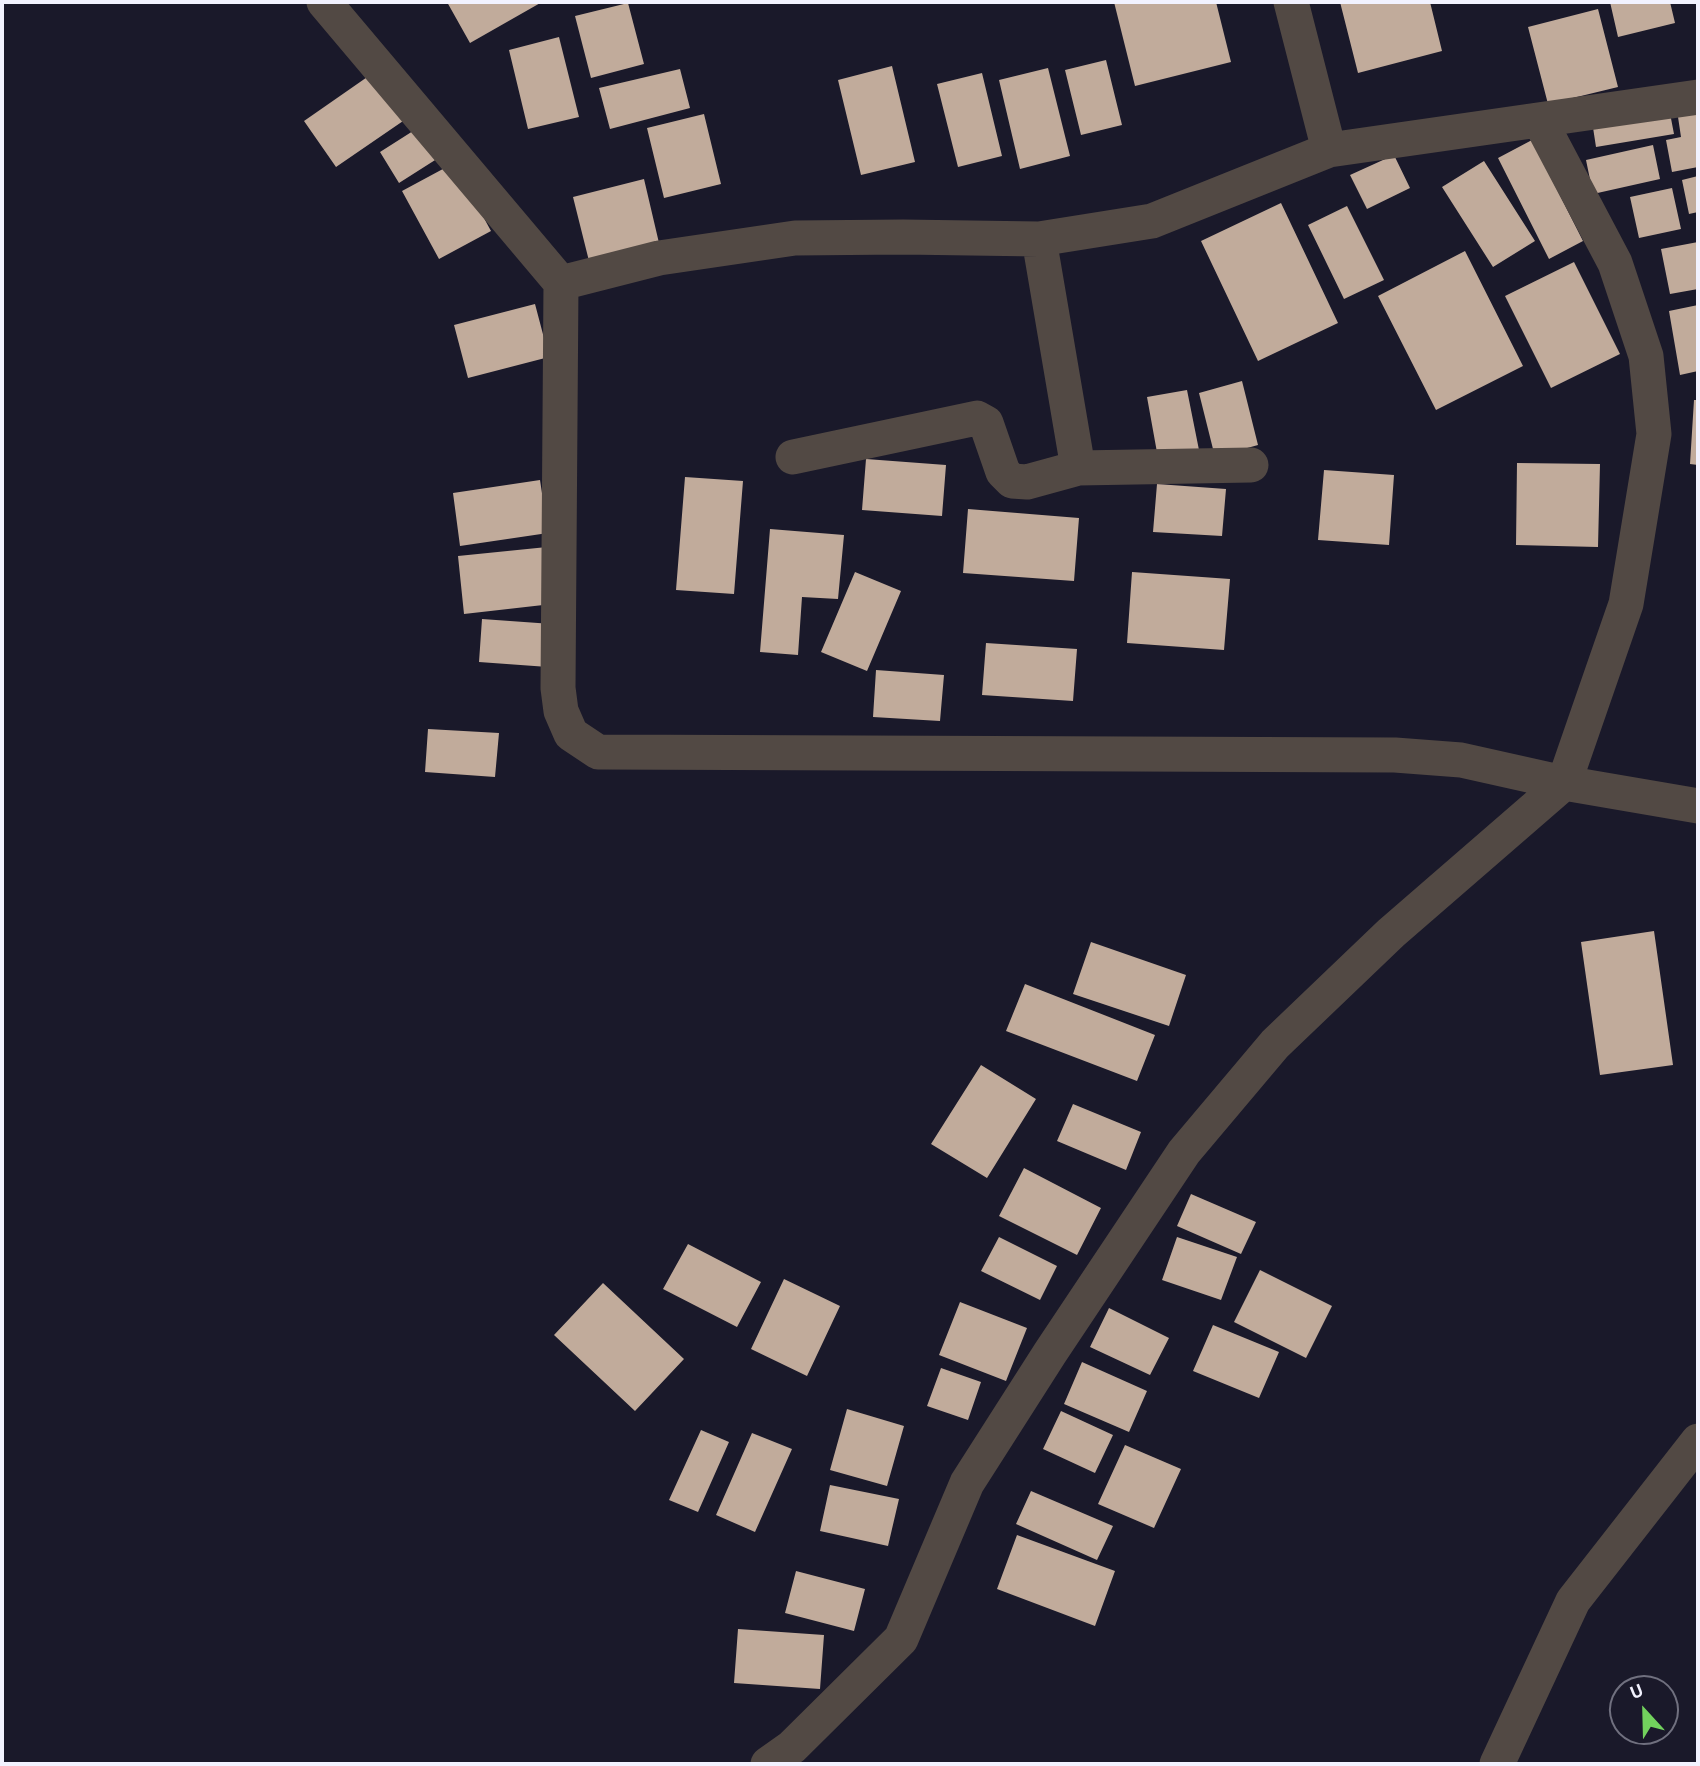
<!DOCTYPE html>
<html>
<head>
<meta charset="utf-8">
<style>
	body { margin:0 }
	#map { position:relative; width:1700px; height:1766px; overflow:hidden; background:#1a192a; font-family:"Alegreya Sans",sans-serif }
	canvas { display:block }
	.frame { position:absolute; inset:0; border:4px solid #f2f2ff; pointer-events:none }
	.north { position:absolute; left:1609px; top:1675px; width:70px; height:70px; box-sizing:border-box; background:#1a192a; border:2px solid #70707f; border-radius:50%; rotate:338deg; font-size:19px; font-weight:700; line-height:28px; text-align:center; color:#f2f2ff }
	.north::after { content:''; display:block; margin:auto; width:24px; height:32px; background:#72d25d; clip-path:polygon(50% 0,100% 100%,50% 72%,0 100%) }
</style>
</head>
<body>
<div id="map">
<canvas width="1700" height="1766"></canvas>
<div class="frame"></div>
<div class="north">U</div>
</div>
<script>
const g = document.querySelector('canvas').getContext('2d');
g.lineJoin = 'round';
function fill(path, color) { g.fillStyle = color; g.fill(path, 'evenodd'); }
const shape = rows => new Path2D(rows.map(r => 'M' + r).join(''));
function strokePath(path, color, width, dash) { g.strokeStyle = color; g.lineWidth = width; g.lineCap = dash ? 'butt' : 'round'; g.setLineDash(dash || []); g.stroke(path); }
fill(shape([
	[447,2,542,2,470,43],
	[1114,2,1216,2,1231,62,1135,86],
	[1340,2,1430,2,1442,51,1358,73],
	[1610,2,1670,2,1675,23,1618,37],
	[628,3,644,64,591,78,575,16],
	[1598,9,1618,87,1548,104,1528,27],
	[559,37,579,117,528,129,509,50],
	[1106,60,1122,125,1081,135,1065,70],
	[892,66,915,162,861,175,838,80],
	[1048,68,1070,156,1020,169,999,80],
	[680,69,690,108,610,129,599,88],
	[373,73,406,119,336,167,304,121],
	[982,73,1002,156,958,167,937,84],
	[1669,108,1674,134,1596,147,1592,121],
	[1698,113,1698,167,1672,172,1666,140,1681,137,1678,117],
	[704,114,721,184,664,198,647,128],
	[424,124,443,155,399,183,380,152],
	[1532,140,1583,241,1549,259,1498,158],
	[1653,145,1660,179,1593,194,1586,160],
	[1394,155,1410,188,1367,209,1350,175],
	[1484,161,1535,241,1493,267,1442,187],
	[454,163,491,231,439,259,402,191],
	[1698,176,1698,212,1689,214,1682,180],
	[644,179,659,243,589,261,573,197],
	[1672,188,1681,229,1639,238,1630,197],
	[1281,203,1338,323,1258,361,1201,241],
	[1347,206,1384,280,1344,299,1308,225],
	[1698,242,1698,289,1670,294,1661,249],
	[1465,251,1523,366,1436,410,1378,296],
	[1574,262,1620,354,1551,388,1505,296],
	[535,304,549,357,468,378,454,325],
	[1698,305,1698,371,1680,375,1669,311],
	[1242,381,1258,445,1215,457,1199,393],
	[1187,390,1199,450,1158,458,1147,397],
	[1694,400,1698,400,1698,465,1690,464],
	[866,459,946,465,942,516,862,510],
	[1517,463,1600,464,1598,547,1516,545],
	[1324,470,1394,475,1389,545,1318,540],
	[685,477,743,481,734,594,676,590],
	[540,480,548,533,460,546,453,493],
	[1157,484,1226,489,1222,536,1153,532],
	[968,509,1079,518,1074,581,963,573],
	[770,529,844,535,838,599,802,597,798,655,760,652],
	[547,547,552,604,464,614,458,556],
	[855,572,901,591,867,671,821,652],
	[1132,572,1230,579,1224,650,1127,643],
	[482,619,552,624,548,667,479,662],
	[986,643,1077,649,1073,701,982,695],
	[876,670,944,675,940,721,873,717],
	[428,729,499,733,495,777,425,772],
	[1654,931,1673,1065,1600,1075,1581,942],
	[1091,942,1186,975,1169,1026,1073,994],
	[1025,984,1155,1035,1137,1081,1006,1031],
	[981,1065,1036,1099,987,1178,931,1144],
	[1073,1104,1141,1132,1126,1170,1057,1141],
	[1024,1168,1101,1208,1077,1255,999,1216],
	[1191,1194,1256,1222,1241,1254,1177,1226],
	[999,1237,1057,1266,1040,1300,981,1271],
	[1177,1237,1237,1257,1221,1300,1162,1280],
	[688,1244,761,1282,737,1327,663,1289],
	[1260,1270,1332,1306,1306,1358,1234,1322],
	[784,1279,840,1306,807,1376,751,1349],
	[603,1283,684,1359,635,1411,554,1335],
	[960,1302,1027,1328,1006,1381,939,1355],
	[1109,1308,1169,1338,1150,1375,1090,1347],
	[1213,1325,1279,1352,1259,1398,1193,1371],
	[1082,1362,1147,1391,1129,1432,1064,1404],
	[941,1368,981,1382,968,1420,927,1406],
	[847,1409,904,1426,887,1486,830,1470],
	[1061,1411,1113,1435,1095,1473,1043,1449],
	[701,1430,729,1442,698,1512,669,1500],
	[752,1433,792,1449,755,1532,716,1515],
	[1125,1445,1181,1469,1154,1528,1098,1504],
	[830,1485,899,1499,888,1546,820,1531],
	[1031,1491,1113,1526,1097,1560,1016,1524],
	[1017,1535,1115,1571,1095,1626,997,1589],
	[796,1571,865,1589,854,1631,785,1613],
	[738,1629,824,1635,820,1689,734,1683]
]), '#c1ab9b');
strokePath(shape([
	[324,2,561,283,558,688,561,711,571,734,598,752,1395,755,1461,760,1564,783,1698,806],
	[1291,2,1329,150],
	[1039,239,1078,468],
	[561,283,659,258,795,238,903,237,1039,239,1152,221,1329,150,1698,97],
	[793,457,977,418,986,423,1003,472,1012,481,1027,482,1078,468,1251,465],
	[768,1764,792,1747,901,1639,967,1483,1050,1353,1184,1152,1275,1044,1391,933,1564,783,1626,604,1654,434,1646,356,1615,263,1540,121],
	[1497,1764,1573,1601,1698,1441]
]), '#524944', 35);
</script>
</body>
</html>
